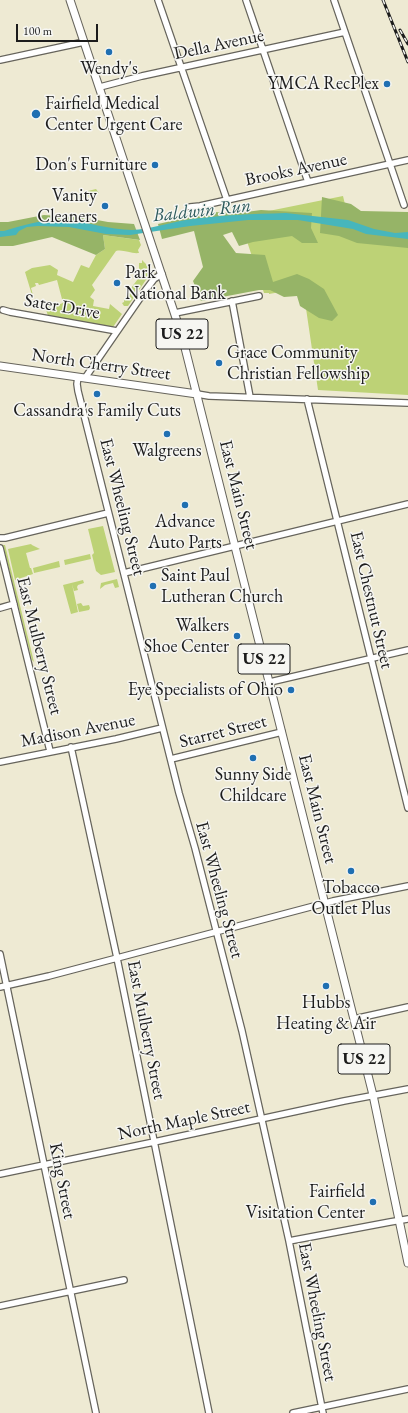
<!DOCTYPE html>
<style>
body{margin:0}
#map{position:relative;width:408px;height:1413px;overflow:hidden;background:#eeead3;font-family:"EB Garamond",serif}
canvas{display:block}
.scale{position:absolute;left:16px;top:24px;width:82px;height:18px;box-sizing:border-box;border:2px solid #1c1c1c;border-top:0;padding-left:5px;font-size:12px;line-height:14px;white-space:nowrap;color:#1c1c1c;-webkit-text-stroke:3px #f6f6f2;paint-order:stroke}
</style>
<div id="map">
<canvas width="408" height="1413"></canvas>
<div class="scale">100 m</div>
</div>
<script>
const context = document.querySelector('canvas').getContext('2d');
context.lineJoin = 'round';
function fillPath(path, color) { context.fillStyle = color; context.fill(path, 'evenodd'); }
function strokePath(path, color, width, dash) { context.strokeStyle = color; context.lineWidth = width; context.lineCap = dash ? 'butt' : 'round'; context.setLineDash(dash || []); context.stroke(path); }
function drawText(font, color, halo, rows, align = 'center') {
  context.font = font + ' "EB Garamond",serif'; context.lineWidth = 3; context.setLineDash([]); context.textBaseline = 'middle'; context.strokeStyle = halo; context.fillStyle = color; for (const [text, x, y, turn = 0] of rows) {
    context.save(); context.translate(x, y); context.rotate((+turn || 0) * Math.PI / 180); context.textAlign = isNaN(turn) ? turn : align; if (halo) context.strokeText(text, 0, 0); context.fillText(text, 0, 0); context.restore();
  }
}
fillPath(new Path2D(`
 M96,189L99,193L78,199L77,196L88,193V191Z
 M343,196L348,217L408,245V395L318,390L303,288L269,294V293H264L239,217Z
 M103,235L139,240L141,245L138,250L139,253C131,254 123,249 116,251L92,285L95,290L90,297L94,300L93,306L109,309L110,304L122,314L113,327L111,329L48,316L45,306L51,305L52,307L63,303L57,280L39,285L38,283H35L36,286L31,288L33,295H32L25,272L32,268L50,265L58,270L57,275L73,282L81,265L89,268L96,255L105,249Z
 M142,260L149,267L150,274L128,306H124L122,303L124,302C125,295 138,279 143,272L139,270V263H142Z
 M103,526L115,572L101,575L96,571L92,555L94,553L88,529Z
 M31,544L32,545L40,549L26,553L30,568H31L33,574L15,580L8,549Z
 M3,545H5L34,662L32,660Z
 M90,554L91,559L65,565L64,560Z
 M59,561L60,567L34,573L33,568Z
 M117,579L119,587L115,588L113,583L105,585L100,589L101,583Z
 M83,580L84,583L78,585L77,587L78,590L74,591L72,584L78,612L71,614L63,585Z
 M81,603L83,606L89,605L90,608L89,610L79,612L77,604Z`), '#bdd276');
fillPath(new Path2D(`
 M322,197L351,204L361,211L408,212V248L357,243L339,236L320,233Z
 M261,210L312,213L311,228L318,243H302L292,236L253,242L239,246L232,232L223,235L236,253L265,255L273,282L297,274L309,279L324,289L338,315L332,321L319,318L300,306L297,296L284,297L270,290H259L201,301L193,281L203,267L194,231L162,239L158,224L212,212L239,213Z
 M44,215L86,218L108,222L134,224L140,240L103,235L105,249L96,255L52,237L13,246H0V222H8Z`), '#96b467');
fillPath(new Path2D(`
 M286,213L348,220L374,229L395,233L408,232V239L366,234L353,229L298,220H248L190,226L130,235L106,234L69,227L38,226L27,227L19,231L16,235L0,237V231H4C23,225 43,219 63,220C86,221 109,230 132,230C150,229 168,223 186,220C219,215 253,214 286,213Z`), '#47b6bc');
const minor = new Path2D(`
 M158,0L227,200
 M246,0L308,182
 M334,0L404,205
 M0,60L84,42
 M100,87L142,76L345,32
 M190,207L200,206L408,160
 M232,301L250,397
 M3,310L10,312L117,331
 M175,313L259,296
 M78,377L77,384L78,391L179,793L195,848L242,1031L289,1241L323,1413
 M85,378L145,291L154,279L162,274
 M197,394L209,396L408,403
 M307,399L408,808
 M0,538H5L108,513
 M0,548L50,751
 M124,573L408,504
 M0,608L14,604
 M270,682L408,650
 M71,747L117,958L209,1413
 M171,759L282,732
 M0,762L116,739L162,728
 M0,954L96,1413
 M0,987L49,976L333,901L408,886
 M354,1019L408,1007
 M0,1174L154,1142L344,1101L408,1089
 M289,1241L390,1222L408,1219
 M0,1306L124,1280
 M293,1413L408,1389`);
const major = new Path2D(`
 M70,0L182,336L373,1095L408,1263
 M0,366L197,394`);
strokePath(minor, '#66645c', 8);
strokePath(major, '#66645c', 9);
strokePath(minor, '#fff', 5.5);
strokePath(major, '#fff', 7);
const rail = new Path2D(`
 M383,0L408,62
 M400,30L408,44`);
strokePath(rail, '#1c1c1c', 3);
strokePath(rail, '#f6f6f2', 1.5, [4.5]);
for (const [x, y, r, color] of [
 [109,52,4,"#1f6fb2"],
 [387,84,4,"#1f6fb2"],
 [36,114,5,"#1f6fb2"],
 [155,165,4,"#1f6fb2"],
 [105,206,4,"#1f6fb2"],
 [117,283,4,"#1f6fb2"],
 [219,363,4,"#1f6fb2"],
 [97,394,4,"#1f6fb2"],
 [167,434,4,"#1f6fb2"],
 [185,505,4,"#1f6fb2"],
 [153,586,4,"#1f6fb2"],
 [237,636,4,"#1f6fb2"],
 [291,690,4,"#1f6fb2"],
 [253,758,4,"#1f6fb2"],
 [351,871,4,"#1f6fb2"],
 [326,986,4,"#1f6fb2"],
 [373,1202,4,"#1f6fb2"]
]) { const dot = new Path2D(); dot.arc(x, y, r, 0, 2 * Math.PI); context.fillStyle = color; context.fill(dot); strokePath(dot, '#f6f6f2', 1.5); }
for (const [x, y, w] of [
 [182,334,52],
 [264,659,52],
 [364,1059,52]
]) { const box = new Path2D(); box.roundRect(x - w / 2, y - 15, w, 30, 3); context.fillStyle = '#f6f6f2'; context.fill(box); strokePath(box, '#1c1c1c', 1); }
drawText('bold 17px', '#1c1c1c', null, [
 ["US 22",182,334],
 ["US 22",264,659],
 ["US 22",364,1059]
]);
drawText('18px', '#1c1c1c', '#f6f6f2', [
 ["Della Avenue",219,45,-12],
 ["Brooks Avenue",296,170,-12],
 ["Sater Drive",62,307,10],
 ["North Cherry Street",101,365,8],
 ["East Main Street",238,495,76],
 ["East Wheeling Street",122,507,76],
 ["East Chestnut Street",371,600,77],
 ["East Mulberry Street",39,646,76],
 ["Madison Avenue",78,731,-11],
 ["Starret Street",223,732,-14],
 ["East Main Street",317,809,76],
 ["East Wheeling Street",219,890,75],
 ["East Mulberry Street",146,1030,79],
 ["North Maple Street",184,1121,-12],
 ["King Street",62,1181,79],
 ["East Wheeling Street",317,1312,79]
]);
drawText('18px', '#1c1c1c', '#f6f6f2', [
 ["Wendy's",109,69],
 ["YMCA RecPlex",379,84,"right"],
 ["Fairfield Medical",45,104,"left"],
 ["Center Urgent Care",45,125,"left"],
 ["Don's Furniture",147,165,"right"],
 ["Vanity",97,196,"right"],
 ["Cleaners",97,217,"right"],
 ["Park",125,273,"left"],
 ["National Bank",125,294,"left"],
 ["Grace Community",227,353,"left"],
 ["Christian Fellowship",227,374,"left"],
 ["Cassandra's Family Cuts",97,411],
 ["Walgreens",167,451],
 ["Advance",185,522],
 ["Auto Parts",185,543],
 ["Saint Paul",161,576,"left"],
 ["Lutheran Church",161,597,"left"],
 ["Walkers",229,626,"right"],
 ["Shoe Center",229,647,"right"],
 ["Eye Specialists of Ohio",283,690,"right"],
 ["Sunny Side",253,775],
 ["Childcare",253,796],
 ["Tobacco",351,888],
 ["Outlet Plus",351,909],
 ["Hubbs",326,1003],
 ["Heating & Air",326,1024],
 ["Fairfield",365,1192,"right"],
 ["Visitation Center",365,1213,"right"]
]);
drawText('italic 19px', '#2d5a5c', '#f6f6f2', [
 ["Baldwin Run",202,211,-6]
]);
</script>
